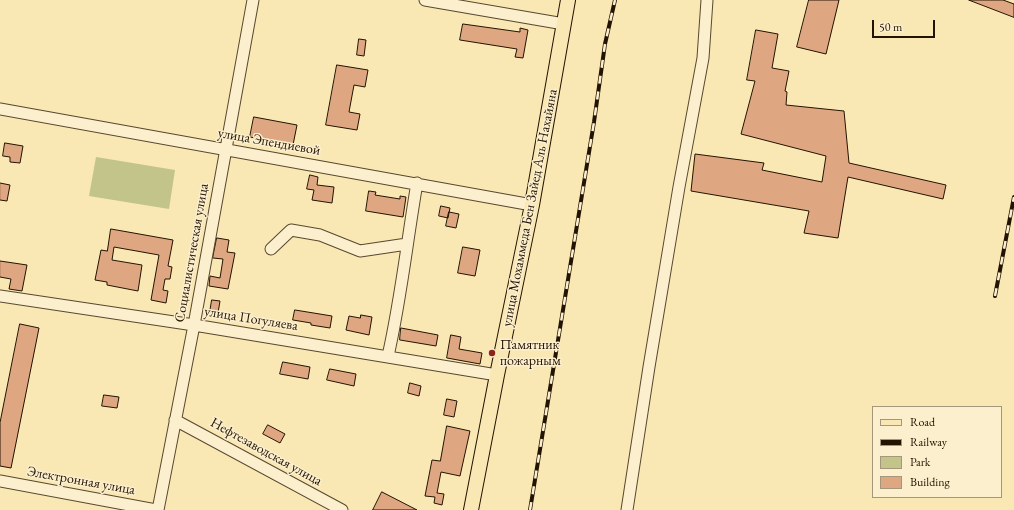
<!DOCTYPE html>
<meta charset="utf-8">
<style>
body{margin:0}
#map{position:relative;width:1014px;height:510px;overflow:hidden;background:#f9e7b4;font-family:"EB Garamond",serif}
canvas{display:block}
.legend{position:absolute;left:872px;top:406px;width:130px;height:92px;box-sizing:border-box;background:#fbefce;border:1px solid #a5977c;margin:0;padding:5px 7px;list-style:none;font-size:12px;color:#231301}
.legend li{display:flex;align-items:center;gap:8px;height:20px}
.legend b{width:20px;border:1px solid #a5977c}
.scale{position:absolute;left:872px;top:20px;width:63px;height:18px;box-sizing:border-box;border:2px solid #231301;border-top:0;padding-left:5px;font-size:12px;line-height:14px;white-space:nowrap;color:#231301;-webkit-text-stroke:3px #fbefce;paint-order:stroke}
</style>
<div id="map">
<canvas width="1014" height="510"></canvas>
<ul class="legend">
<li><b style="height:5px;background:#f9e7b4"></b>Road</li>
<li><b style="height:5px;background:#231301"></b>Railway</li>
<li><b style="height:11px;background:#c2c48a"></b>Park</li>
<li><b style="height:11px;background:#dfa682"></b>Building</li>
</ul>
<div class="scale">50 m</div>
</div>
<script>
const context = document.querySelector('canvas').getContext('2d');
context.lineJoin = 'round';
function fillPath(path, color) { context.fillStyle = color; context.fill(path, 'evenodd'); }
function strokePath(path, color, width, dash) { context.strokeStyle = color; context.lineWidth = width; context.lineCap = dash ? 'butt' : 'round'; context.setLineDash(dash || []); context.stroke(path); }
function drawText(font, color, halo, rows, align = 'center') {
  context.font = font + ' "EB Garamond",serif'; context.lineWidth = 3; context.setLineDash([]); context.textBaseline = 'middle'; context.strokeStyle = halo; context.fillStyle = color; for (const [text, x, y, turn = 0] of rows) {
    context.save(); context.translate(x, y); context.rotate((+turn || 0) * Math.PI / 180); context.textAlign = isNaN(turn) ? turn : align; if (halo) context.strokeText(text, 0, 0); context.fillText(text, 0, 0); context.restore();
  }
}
fillPath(new Path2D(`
 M96,157L175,170L169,209L89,196Z`), '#c2c48a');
const building = new Path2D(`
 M809,0H839L826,54L797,47Z
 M969,0H1003L1014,4V17Z
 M463,24L520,32V28L528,30L523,58L515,57L517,49L460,40Z
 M756,30L778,34L772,68L789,71L785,91L787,92L786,105L844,111L849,163L946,185L943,199L848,177L838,238L804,233L809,211L691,191L695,154L764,163L762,170L822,182L826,156L741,134L755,81L747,80Z
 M359,39L366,40L364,56L357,55Z
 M337,65L368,70L365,87L354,85L349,112L360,114L357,130L326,125Z
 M254,117L297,125L293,145L250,137Z
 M5,143L23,146L20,163L10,162V157L3,156Z
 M310,175L318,177L317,185L334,187L332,203L312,200L314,190L307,189Z
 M0,183L10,185L7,201L0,200Z
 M369,191L376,192L375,195L400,199V196L406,197L403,217L366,211Z
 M441,206L450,208L448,218L439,216Z
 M449,212L459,214L456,228L446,226Z
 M111,229L173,240L168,266L172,267L170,279H165L163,290L168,291L166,303L151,300L159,255L114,247L112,260L142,265L138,291L107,285V282L95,280L101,250L107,251Z
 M217,238L229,240L227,252L235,253L228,289L209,286L210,276L220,278L223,259L213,258Z
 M463,247L480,250L475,276L458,273Z
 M0,261L27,265L22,291L9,289L11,279L0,277Z
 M212,300L220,301L218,313L210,312Z
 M295,310L332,316L330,328L311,325V323L293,320Z
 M361,315L372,317L369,335L346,330L349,316L360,318Z
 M20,324L39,328L11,468L0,466V423Z
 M401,328L438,335L436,346L400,340Z
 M451,335L461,337L459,349L482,353L480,364L447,358Z
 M283,362L310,367L308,379L280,374Z
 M330,369L356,374L354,386L327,380Z
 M410,383L421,386L419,396L408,393Z
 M104,395L119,397L117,408L102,406Z
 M447,399L457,401L454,417L444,415Z
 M268,425L285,434L280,443L263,434Z
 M447,426L470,431L460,476L441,472L437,493L444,494L442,505L434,503L435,497L425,496L432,460L440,461Z
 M382,492L417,510H373Z`);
fillPath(building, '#dfa682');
strokePath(building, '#231301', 1);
const minor = new Path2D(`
 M425,0L564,24
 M0,109L532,205
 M271,249L291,230L320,235L360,251L407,244
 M0,296L194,325L497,375
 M388,356C401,299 407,241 417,183
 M175,420L342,510
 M0,481L156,510
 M158,510L194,325L253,0
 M627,510L649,367L679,187L703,58L707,0`);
const major = new Path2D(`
 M471,510L497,375L532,205L568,0`);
strokePath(minor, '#58482e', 13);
strokePath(major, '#231301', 16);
strokePath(minor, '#fbefce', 11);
strokePath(major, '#f9e7b4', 14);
const rail = new Path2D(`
 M995,296L1014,197
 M530,510L594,122L605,44L615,0`);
strokePath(rail, '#231301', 4);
strokePath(rail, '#fbefce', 2.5, [8]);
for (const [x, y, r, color] of [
 [492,353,4,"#8f2418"]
]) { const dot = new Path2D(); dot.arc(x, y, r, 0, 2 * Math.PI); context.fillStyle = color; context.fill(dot); strokePath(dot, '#fbefce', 1.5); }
drawText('14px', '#231301', '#fbefce', [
 ["улица Эпендиевой",269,142,10],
 ["улица Мохаммеда Бен Зайед Аль Нахайяна",530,208,-79],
 ["Социалистическая улица",192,253,-80],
 ["улица Погуляева",251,319,9],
 ["Нефтезаводская улица",266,452,29],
 ["Электронная улица",81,481,10]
]);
drawText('14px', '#231301', '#fbefce', [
 ["Памятник",500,345],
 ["пожарным",500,361]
], 'left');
</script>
